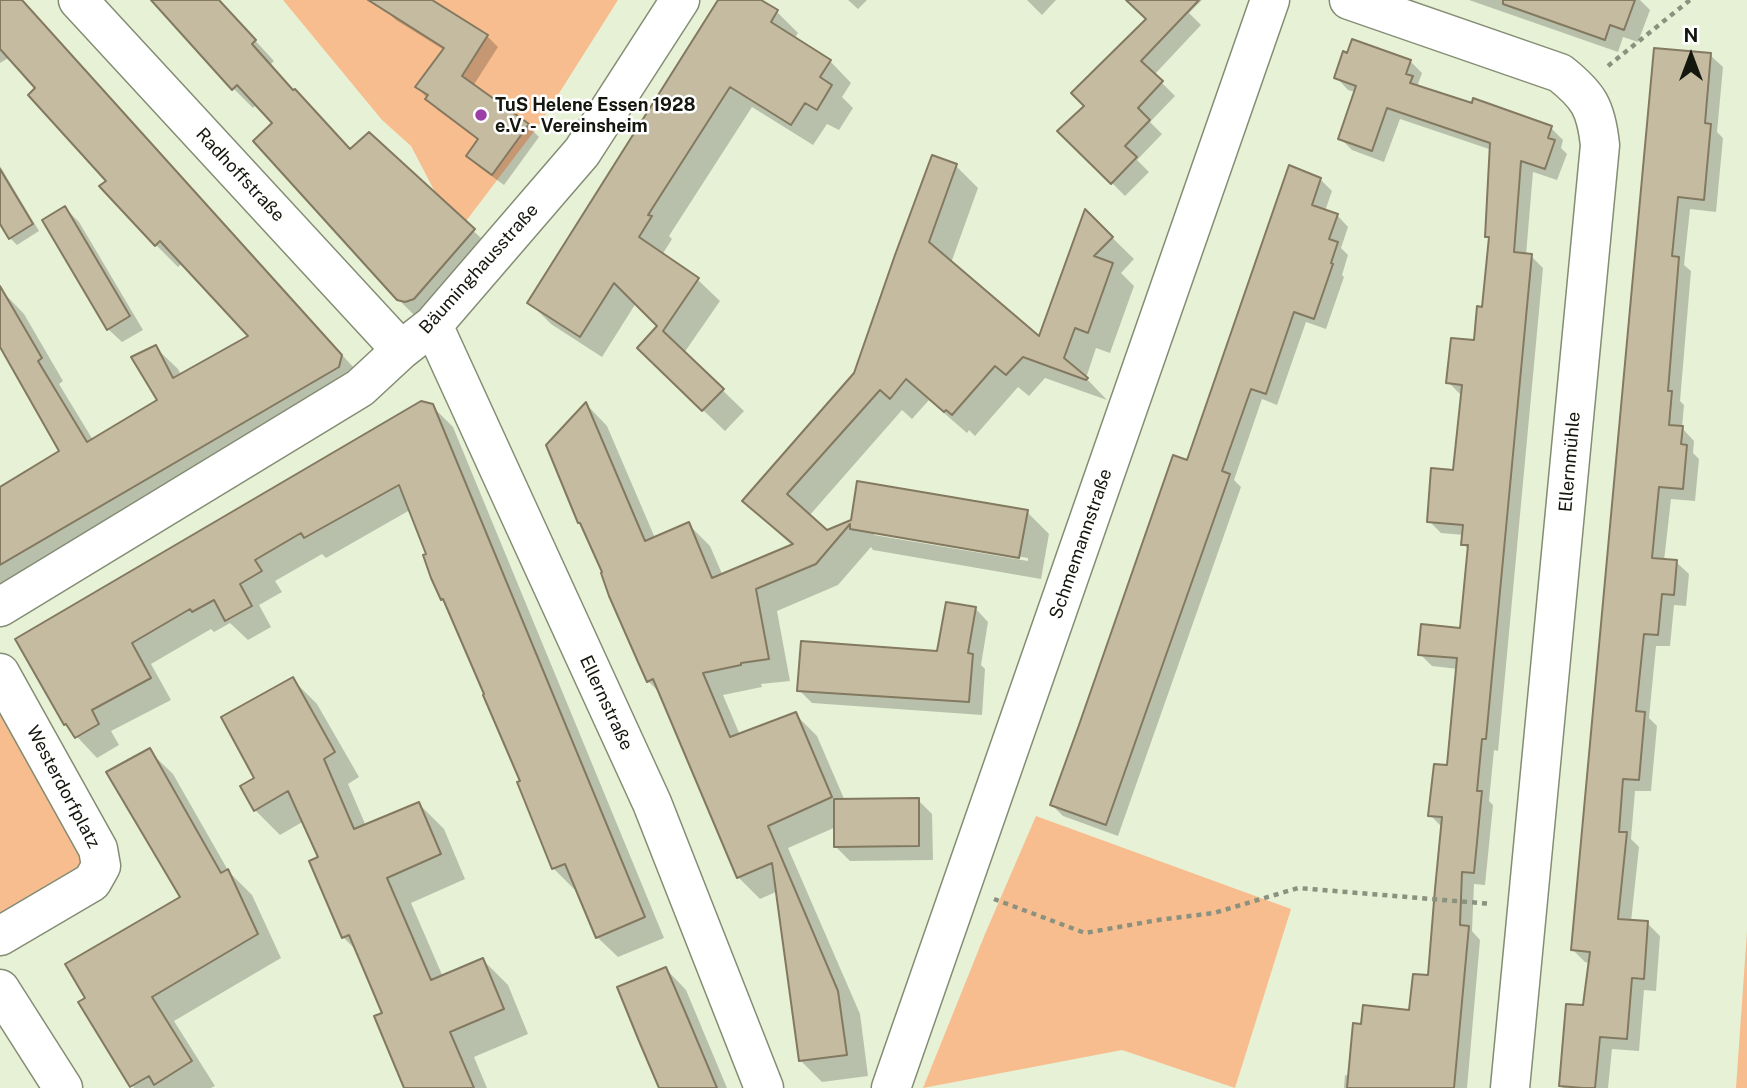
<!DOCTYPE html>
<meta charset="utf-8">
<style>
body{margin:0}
#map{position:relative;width:1747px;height:1088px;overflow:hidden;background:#e7f1d6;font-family:"Public Sans",sans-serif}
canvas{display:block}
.north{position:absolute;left:1656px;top:21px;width:70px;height:70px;-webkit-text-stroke:5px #fff;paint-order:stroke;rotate:0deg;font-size:19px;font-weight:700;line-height:28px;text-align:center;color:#14170d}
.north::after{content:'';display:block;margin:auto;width:24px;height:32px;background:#14170d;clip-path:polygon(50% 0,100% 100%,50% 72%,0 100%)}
</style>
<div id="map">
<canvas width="1747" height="1088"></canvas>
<div class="north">N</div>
</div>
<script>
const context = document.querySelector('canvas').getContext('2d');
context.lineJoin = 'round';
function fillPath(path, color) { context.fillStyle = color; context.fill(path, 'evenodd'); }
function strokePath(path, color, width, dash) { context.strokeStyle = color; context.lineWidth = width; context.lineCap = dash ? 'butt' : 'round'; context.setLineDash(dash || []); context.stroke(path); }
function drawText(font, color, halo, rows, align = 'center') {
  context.font = font + ' "Public Sans",sans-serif'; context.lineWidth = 5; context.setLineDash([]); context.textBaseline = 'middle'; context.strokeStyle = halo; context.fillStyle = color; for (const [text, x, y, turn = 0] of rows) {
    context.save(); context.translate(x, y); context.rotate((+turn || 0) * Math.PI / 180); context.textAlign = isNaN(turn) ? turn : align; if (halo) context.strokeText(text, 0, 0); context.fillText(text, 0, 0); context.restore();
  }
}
fillPath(new Path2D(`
 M283,0H618L539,125L466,221L435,192L411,146L382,120Z
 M0,704L86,853L80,876L0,922Z
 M1036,816L1291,909L1235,1088L1122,1050L923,1088L985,934Z
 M1747,931V1088H1736Z`), '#f7bd8f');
fillPath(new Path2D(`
 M0,0H20L36,16L363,378L0,601V489L61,452L0,345V292L2,291L24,314L63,381L59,384L93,440L159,401L155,347L178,369L181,375L251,336L183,263L178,267L156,245L38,88L10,57L0,63Z
 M153,0H218L274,61L270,65L351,151L369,135L494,250L419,320L398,299L275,123L257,104L253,108L233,88Z
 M391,0H429L487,36L498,47L473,86L528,126L539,137L504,185L479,167L468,156L479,140L438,110L417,87L444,50L396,20L385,9Z
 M720,0H758L777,12L798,33L794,39L830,61L851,83L842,97L853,108L839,130L827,124L813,145L752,107L669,236L672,239L662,255L698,280L720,301L684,353L744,411L725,431L660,369L659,326L636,303L602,357L551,324L530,303Z
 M848,0H867L858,9Z
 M1027,0H1056L1042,15Z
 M1128,0H1202L1189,13L1201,25L1154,75L1175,96L1150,122L1162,134L1137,160L1149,172L1125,196L1060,131L1086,106L1149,20Z
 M1469,0H1640L1650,10L1638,42L1623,37L1618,52Z
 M1656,50L1710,55L1723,67L1717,132L1723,138L1716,212L1690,209L1684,265L1691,271L1680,401L1684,405L1682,428L1694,441L1693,453L1699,459L1695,501L1671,499L1664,561L1676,562L1689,574L1686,606L1674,605L1670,646H1656L1649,718L1657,726L1651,791H1635L1631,839L1639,847L1631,922L1647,923L1660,936L1656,991L1644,990L1639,1051L1612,1049L1608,1088H1563L1560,1085L1585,1007L1590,963L1585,962L1573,950Z
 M1410,61L1422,73L1418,84L1422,88L1551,128L1563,140L1561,148L1567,154L1557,180L1533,172L1526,255L1531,256L1543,268L1498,751L1494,750L1489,801L1493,805L1485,885L1474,884L1472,931L1480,940L1467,1088H1344L1345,1075L1350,1076L1363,1026L1410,1012L1430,977L1443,828L1430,815L1448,767L1458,669L1432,666L1420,654L1462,629L1469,550L1463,544L1464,535L1441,533L1429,521L1455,472L1463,395L1460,394L1448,382L1475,341L1484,309L1490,240L1487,236L1492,150L1400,119L1384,162L1352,150L1340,138L1355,92L1348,90L1336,77Z
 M0,166L39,231L17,245L10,238L0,221Z
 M956,166L978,188L951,263L1040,339L1086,212L1134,259L1121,273L1134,286L1110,353L1096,348L1086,378L1107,400L1045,378L1029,396L1018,387L975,436L969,430L967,433L929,400L912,419L902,410L809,516L827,532L853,521L1027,512L1049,534L1041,579L873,550L871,547L838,585L777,611L790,681L761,684L762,687L723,695L740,735L795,714L817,736L845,801L918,800L932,814L933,860L850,861L836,847V827L788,848L860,1014L868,1076L822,1082L800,1060L778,891L760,899L738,877L661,694L648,681L586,404L607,426L655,538L688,524L710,546L723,576L793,546L766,522L744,501L856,374ZM874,531L1028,558V561L874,535Z
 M1320,179L1332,191L1325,211L1337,215L1348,227L1341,248L1348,255L1342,275L1344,277L1326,329L1306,322L1277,405L1262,399L1234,480L1241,487L1118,836L1063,816L1052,805L1188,462Z
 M65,208L79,222L143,330L122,342L108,329Z
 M432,406L453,427L664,938L618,957L597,937L577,888L574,889L553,868L522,781L447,604L442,599L433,577L428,555L410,510L326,558L322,554L275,581L282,592L259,605L271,627L248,640L230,623L214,632L211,629L151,664L171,700L111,731L119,745L97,758L65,724L17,640Z
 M975,608L988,622L981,665L985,669L982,715L812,703L799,690L939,653Z
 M292,679L317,704L359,777L348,784L366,826L419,804L444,829L465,879L411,903L443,977L483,960L508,985L528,1034L474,1057L487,1088H406L384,1014L358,952L343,937L320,858L304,821L280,835L255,810L256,778Z
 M149,751L173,774L229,872L252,895L281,958L174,1021L215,1086L211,1088H134L87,999L182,898Z
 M666,969L686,990L727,1088H661Z`), '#0003');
const building = new Path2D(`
 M0,0H22L342,355L339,367L0,565V487L59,451L0,347V286L42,358L38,361L87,442L157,400L131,357L156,345L173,378L248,336L160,241L155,246L99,186L106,181L28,95L35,88L0,49Z
 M151,0H219L256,40L252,44L293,90L295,89L350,149L369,132L475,229L414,299L405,302L397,300L253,141L272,123L237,85L232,90Z
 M368,0H432L488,35L462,76L529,124L492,175L466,156L478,139L425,99L428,95L415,87L444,48Z
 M718,0H761L778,10L771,22L831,60L820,77L832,85L817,110L805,103L791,125L730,87L648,215L652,216L639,237L699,278L663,331L724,389L702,411L637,348L657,326L614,283L580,337L527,303Z
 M1126,0H1199L1141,61L1163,81L1138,108L1150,120L1125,146L1137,157L1111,184L1057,131L1084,106L1071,93L1146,19Z
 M1503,0H1635L1624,30L1610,25L1605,40L1503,4Z
 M1352,39L1411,60L1406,74L1413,76L1410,83L1472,103L1473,98L1552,126L1548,138L1555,140L1545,169L1521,161L1514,252L1532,254L1486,739H1482L1477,791H1482L1474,873L1462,872L1460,925L1469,926L1454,1088H1347L1353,1023L1361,1024L1363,1005L1409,1010L1413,974L1428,975L1435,889L1442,817L1428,816L1434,764L1447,765L1457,658L1418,655L1421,624L1460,628L1468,545H1461L1463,525L1427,522L1431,468L1453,470L1462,385L1446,383L1451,338L1474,340L1477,306L1482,307L1489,237H1485L1490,143L1387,108L1372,151L1338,139L1356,86L1334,78L1343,51L1347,53Z
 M1654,48L1711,53L1705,123L1711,124L1704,200L1678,197L1672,256L1679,257L1668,391H1672L1669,425L1683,426L1681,444L1687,445L1683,489L1659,487L1652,558L1677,560L1674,595L1662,594L1658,635L1644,634L1636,711L1645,712L1639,780L1623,779L1619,832H1627L1618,919L1648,921L1644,979L1632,978L1627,1039L1600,1037L1595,1088H1583L1559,1086L1566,1004L1583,1005L1590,952L1571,950Z
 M932,155L957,164L929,242L1039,336L1085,209L1113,237L1094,256L1113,263L1088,333L1075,328L1064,358L1088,378L1086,380L1023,357L1006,375L995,366L952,415L946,410L944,412L906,379L890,399L880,390L787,494L827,530L851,520L857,481L1028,510L1019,558L850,529V524L816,564L756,589L769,659L741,663V665L703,673L730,737L796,712L832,797L768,826L838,991L847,1055L799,1061L772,863L737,878L653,679L647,682L638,662L609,596L601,573L602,572L580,523H578L546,445L586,402L645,541L689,522L712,578L793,544L742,501L854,373L895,255Z
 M1289,165L1321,178L1312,205L1338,214L1329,239L1338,242L1331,263L1333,264L1314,319L1294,312L1266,394L1251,389L1222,471L1230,474L1106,825L1050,805L1079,725L1173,455L1187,460Z
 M0,169L33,224L9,239L0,224Z
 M65,206L130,316L107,330L42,220Z
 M421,401L433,404L645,917L596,938L565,864L552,869L517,782L520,781L483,695L484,694L443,599L441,600L431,578L423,555L426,554L399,485L304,538L301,533L255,560L262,571L240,584L252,606L225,621L214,600L192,612L190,609L132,643L151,678L92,710L99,724L75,738L66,724L64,725L15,639Z
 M946,602L976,607L968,653L973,654L969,702L797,691L801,641L937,651Z
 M293,677L335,752L324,759L354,829L419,802L441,854L387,878L431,980L483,958L504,1009L450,1032L474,1088H404L374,1016L382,1013L349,935L342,938L309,861L318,857L288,791L254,811L240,786L254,778L221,717Z
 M150,748L221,873L228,869L258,934L152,997L192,1061L154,1085L149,1076L130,1087L78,1002L85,998L65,964L180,897L106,772Z
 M919,798V846L834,847V799Z
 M666,967L689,1021L717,1088H659L639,1041L617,987Z`);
fillPath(building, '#c4bba0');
strokePath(building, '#827960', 2);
const minor = new Path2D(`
 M78,0L401,350
 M1349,0L1560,73C1589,96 1596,108 1600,145L1510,1088
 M433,325L652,803L764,1088
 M0,607L360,388L401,350L433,325L582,152L680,0
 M0,673L98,849L101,866L92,882L0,936
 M0,989L63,1088
 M891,1088L1270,0`);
strokePath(minor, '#848d74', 41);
strokePath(new Path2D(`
 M1608,66L1690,0
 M994,899L1085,933L1158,920L1214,913L1298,888L1492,904`), '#8a917e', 4.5, [5, 5]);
strokePath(minor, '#fff', 38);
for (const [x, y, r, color] of [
 [481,115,7,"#9b3ea7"]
]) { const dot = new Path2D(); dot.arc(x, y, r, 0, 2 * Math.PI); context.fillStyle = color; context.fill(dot); strokePath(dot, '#fff', 2.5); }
drawText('bold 18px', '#14170d', '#fff', [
 ["TuS Helene Essen 1928",495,105],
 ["e.V. - Vereinsheim",495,126]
], 'left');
drawText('18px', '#14170d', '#fff', [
 ["Radhoffstraße",240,175,47],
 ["Bäuminghausstraße",479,269,-48],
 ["Ellernmühle",1570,462,-85],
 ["Schmemannstraße",1081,544,-71],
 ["Ellernstraße",606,703,65],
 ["Westerdorfplatz",63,787,62]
]);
</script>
